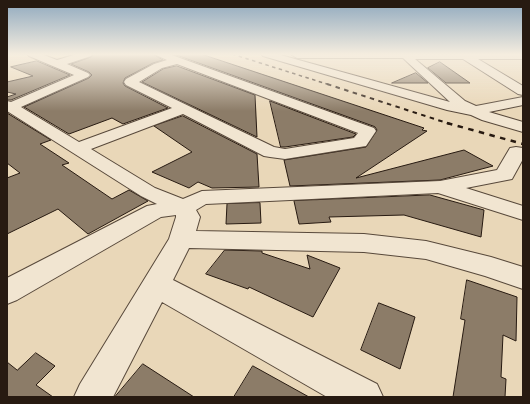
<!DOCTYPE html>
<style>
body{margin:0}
#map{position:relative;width:530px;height:404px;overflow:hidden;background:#e9d7b8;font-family:"IM FELL Great Primer",serif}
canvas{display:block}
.frame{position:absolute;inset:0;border:8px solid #271a11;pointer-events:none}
</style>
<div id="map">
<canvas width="530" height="404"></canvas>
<div class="frame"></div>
</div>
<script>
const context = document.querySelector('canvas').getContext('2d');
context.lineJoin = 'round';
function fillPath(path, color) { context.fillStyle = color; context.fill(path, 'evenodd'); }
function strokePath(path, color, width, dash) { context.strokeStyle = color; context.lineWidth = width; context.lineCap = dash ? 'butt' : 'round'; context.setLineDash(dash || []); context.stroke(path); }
const building = new Path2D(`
 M94,54H153L163,60L153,63L125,78L123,83L125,86L168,108L123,124L112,118L69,134L24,107L89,78L92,75L89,72L71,64L91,57Z
 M174,54H201L424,128L422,130L427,131L356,178L464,150L493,166L440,180L290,186L284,160L366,147L377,130L375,127Z
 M37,61L70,75L11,100H7V97L16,94L7,92V82L33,76L11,67Z
 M440,62L470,83H446L428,68Z
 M177,66L255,95L257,137L142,82L163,69Z
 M416,73L428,83H392Z
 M270,101L356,134L353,137L285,147H281Z
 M7,113L51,140L40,144L69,163L62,165L112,199L129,190L148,201L88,234L58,209L7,234V178L20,173L7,163Z
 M183,116L257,154L259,187L212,188L198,182L189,188L152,172L192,152L154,126Z
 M430,195L484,210L481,237L404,215L329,217L331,222L299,224L294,201Z
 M260,203L261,223L226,224L227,204Z
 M225,250L262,251V253L310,269L307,255L340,268L313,317L249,287L248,289L206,274Z
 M467,280L517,297L516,341L503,335L501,377L506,379L505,397H453L465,320L461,319Z
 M379,303L415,317L400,369L361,350Z
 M36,353L55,366L36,385L53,397H7V362L17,370Z
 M143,364L194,397H115Z
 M253,366L309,397H234Z`);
fillPath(building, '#8c7c68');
strokePath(building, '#271a11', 1);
const street = new Path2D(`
 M27,54H41L57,60L77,54H93L91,56L67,64L88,73L90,75L88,77L21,107L79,142L172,108L126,85L124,82L126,79L154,64L167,60L154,54H169L374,128L376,131L366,146L285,159L270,157L264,156L183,114L91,149L155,188L183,199L202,191L440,181L497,170L510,148L516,147L523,148V159L512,179L466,188L523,206V220L438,193L206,204L196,210L200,217L196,231L364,234L426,241L491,257L523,267V289L485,276L426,259L364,252L189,248L173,280L377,384L383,397H327L162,302L113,397H74L80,384L169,239L176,217V215L161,217L17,300L7,304V278L147,206L157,204L141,196L7,111V101L11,102L74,75L29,56ZM177,64L358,133L354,138L285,149L274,147L139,82L162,68Z
 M261,54H277L450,102L403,58H297L292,55L523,54V59H478L523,86V95L518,94L463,59H415L465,101L476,106L523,97V105L489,112L523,122V132L482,120L471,115L447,110L263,56Z`);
strokePath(street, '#58493b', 2);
fillPath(street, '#f1e5d1');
strokePath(new Path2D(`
 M232,54L330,85`), '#271a11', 1.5, [3.5, 3.5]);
strokePath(new Path2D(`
 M327,84L450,124`), '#271a11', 2, [4.5, 4.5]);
strokePath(new Path2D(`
 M447,123L523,144`), '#271a11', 2.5, [5.5, 5.5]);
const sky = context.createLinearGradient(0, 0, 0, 111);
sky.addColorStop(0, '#8ea8be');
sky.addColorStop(0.49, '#f5eddf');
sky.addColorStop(1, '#f5eddf00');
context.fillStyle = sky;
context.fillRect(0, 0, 530, 111);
</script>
